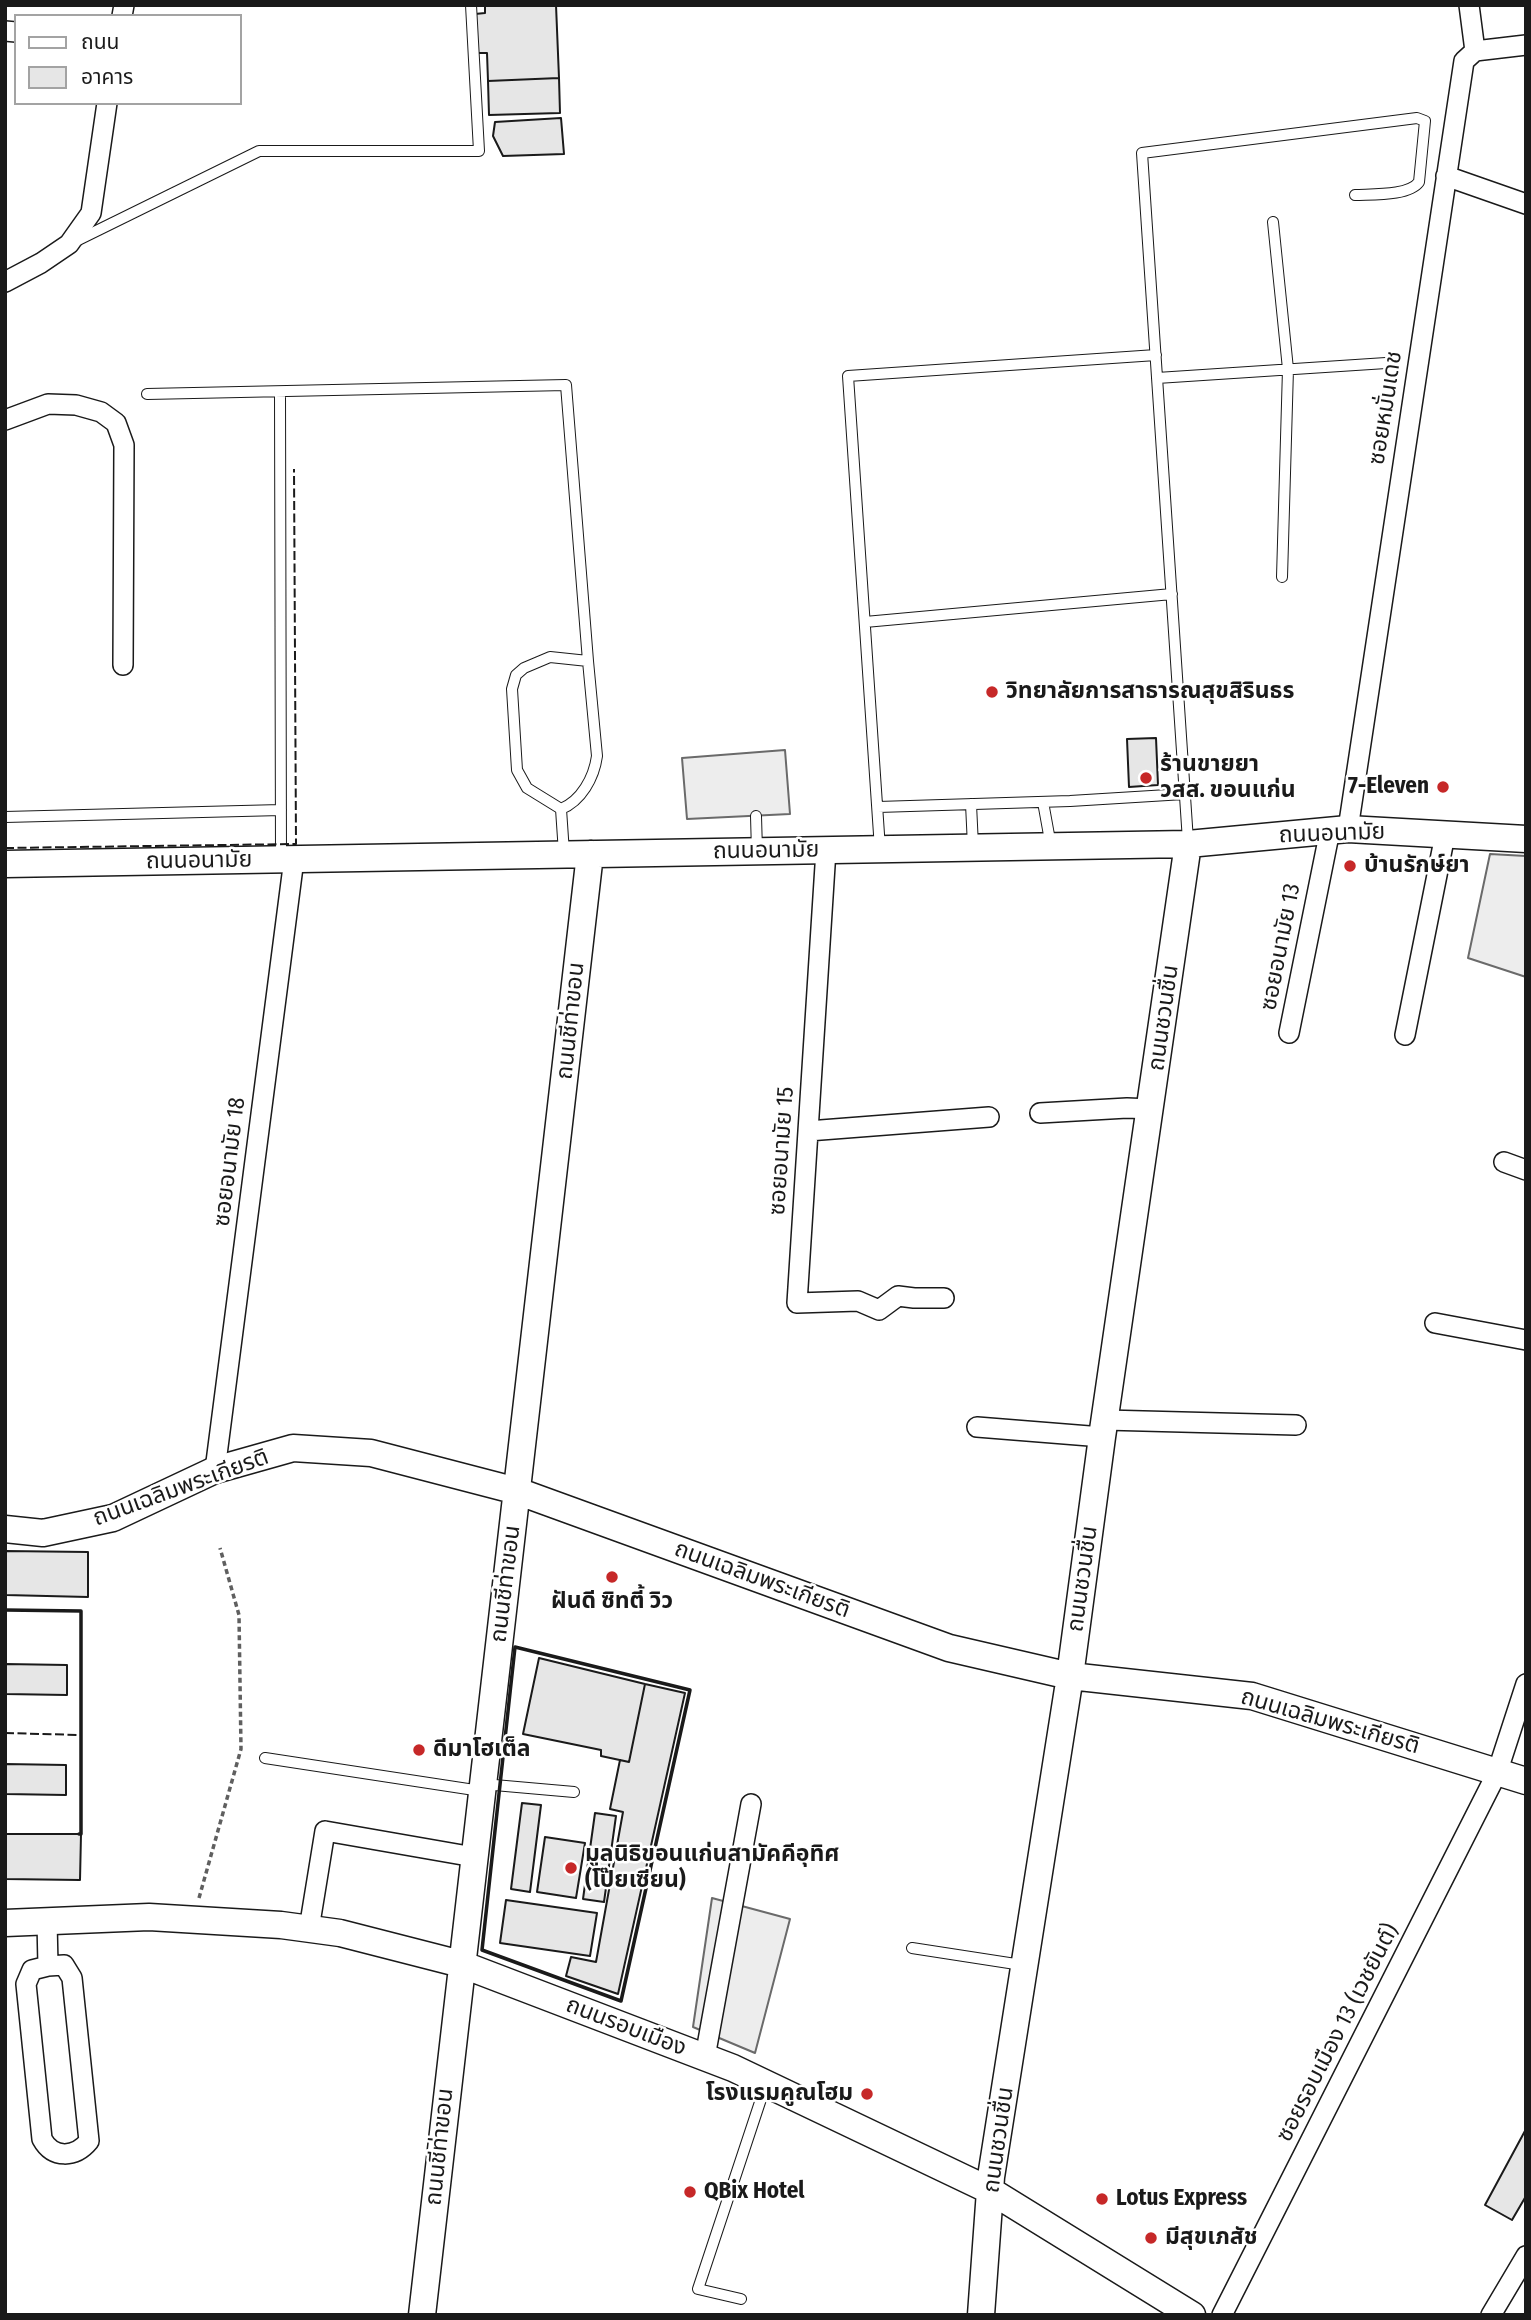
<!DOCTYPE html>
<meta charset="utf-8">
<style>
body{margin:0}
#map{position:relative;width:1531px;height:2320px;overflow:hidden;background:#fff;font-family:"Fira Sans Condensed","Noto Sans Thai",sans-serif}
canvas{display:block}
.frame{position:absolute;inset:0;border:7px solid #1a1a1a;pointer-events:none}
.legend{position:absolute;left:14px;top:14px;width:228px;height:91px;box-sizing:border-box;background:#fff;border:2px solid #a3a3a3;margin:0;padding:9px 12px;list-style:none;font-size:21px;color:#1a1a1a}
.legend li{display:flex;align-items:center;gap:14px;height:35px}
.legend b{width:35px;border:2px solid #a3a3a3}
</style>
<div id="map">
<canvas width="1531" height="2320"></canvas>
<div class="frame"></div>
<ul class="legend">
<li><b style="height:9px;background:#fff"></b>ถนน</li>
<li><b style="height:19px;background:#e6e6e6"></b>อาคาร</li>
</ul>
</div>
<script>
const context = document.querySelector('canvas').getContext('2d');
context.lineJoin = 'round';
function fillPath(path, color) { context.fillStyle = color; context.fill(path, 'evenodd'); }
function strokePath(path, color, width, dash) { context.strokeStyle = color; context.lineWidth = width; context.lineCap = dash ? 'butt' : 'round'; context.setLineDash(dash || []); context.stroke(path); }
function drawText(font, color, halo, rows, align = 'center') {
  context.font = font + ' "Fira Sans Condensed","Noto Sans Thai",sans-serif'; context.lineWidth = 5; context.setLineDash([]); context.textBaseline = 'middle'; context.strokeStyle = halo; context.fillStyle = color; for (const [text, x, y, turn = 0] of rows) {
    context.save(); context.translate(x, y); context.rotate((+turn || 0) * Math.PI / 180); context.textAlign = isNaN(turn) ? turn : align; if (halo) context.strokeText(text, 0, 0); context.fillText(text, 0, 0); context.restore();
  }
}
const parking = new Path2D(`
 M785,750L790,814L687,819L682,758Z
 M1490,854L1526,856V977L1468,958Z
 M712,1898L790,1919L755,2053L693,2027Z`);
fillPath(parking, '#ededed');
strokePath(parking, '#6a6a6a', 2);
const building = new Path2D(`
 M485,5H556L559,78L488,81L487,53H477L475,14L485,13Z
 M559,78L560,113L489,115L488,81Z
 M561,118L564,154L503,156L493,136L495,122Z
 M1156,738L1158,785L1129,787L1127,739Z
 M5,1551L88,1552V1597L5,1595Z
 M539,1658L645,1684L629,1762L601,1756V1750L523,1734Z
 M5,1664L67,1665V1695L5,1694Z
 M645,1684L685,1693L618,1994L566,1976L571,1957L596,1962L623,1812L610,1809L620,1760L629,1762Z
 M5,1764L66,1765V1795L5,1794Z
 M522,1803L541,1805L530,1892L511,1889Z
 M595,1813L616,1816L604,1902L583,1899Z
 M5,1834H81L80,1880L5,1879Z
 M545,1837L585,1843L576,1898L537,1892Z
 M506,1900L597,1913L590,1956L500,1943Z
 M1526,2129V2196L1512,2220L1485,2205Z`);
fillPath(building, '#e6e6e6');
strokePath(building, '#1a1a1a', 2);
const lane = new Path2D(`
 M1273,222L1288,369L1282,577
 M76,241L259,151H479L471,5
 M1157,378L1386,363
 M280,392L281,858
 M147,394L566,385L588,661
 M865,622L1172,594
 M550,657L588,661L597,756C594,778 581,801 561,809L527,788L517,770L512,689L516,675L524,668Z
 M1043,802L1051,846
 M971,804L973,846
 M878,807L1070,801L1184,794
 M561,809L564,853
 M756,816L757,851
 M5,817L281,810
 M1188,841L1142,153L1417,118L1425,121L1419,182C1409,196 1372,194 1355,195
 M880,849L848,376L1156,355
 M265,1758L481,1791
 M483,1784L574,1792
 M912,1948L1022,1965
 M741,2299L698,2289L766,2084`);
const street = new Path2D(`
 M1469,5L1475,51
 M122,16L124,5
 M5,31L16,32
 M1446,176L1526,204
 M5,282L41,263L69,244L91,213L107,103
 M5,420L48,404L76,405L101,412L116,423L124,445L123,665
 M1348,829L1464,61L1475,51L1526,45
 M826,850L797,1303L858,1301L879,1310L898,1296L914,1298H944
 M1289,1033L1330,830
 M1405,1035L1445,835
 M1040,1113L1127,1108L1151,1109
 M808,1131L989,1117
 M1504,1162L1526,1170
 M1435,1323L1526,1340
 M1105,1420L1296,1425
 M977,1427L1102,1437
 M215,1470L294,859
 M47,1921L48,1966L64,1965L72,1978L89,2141C75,2158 53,2159 42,2139L26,1984L32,1970L48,1966
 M309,1929L325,1831L474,1857
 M705,2057L751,1804
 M1222,2315L1497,1773L1526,1684
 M1491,2315L1526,2256`);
const secondary = new Path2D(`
 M5,864L1188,844L1348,829L1526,839
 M5,1529L43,1533L113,1518L215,1470L293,1448L371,1453L517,1491L949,1648L1070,1676L1252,1696L1526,1781
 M5,1923L149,1917L281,1925L340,1933L461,1964L733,2068L991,2191L1192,2315
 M422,2315L590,854
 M981,2315L991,2177L1070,1676L1102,1437L1188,844`);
strokePath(lane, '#1a1a1a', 12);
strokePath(street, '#1a1a1a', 22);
strokePath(secondary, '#1a1a1a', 29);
strokePath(new Path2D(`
 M199,1898L241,1749L239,1615L220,1548`), '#5f5f5f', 3.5, [5, 3.5]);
strokePath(lane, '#fff', 10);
strokePath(street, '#fff', 19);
strokePath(secondary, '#fff', 26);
strokePath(new Path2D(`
 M5,848L296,844L294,469
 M5,1733L81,1735`), '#1a1a1a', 2, [9, 3.5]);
strokePath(new Path2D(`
 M5,1610L81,1611V1834H79
 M515,1647L690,1690L621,2001L482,1950Z`), '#1a1a1a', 3.5);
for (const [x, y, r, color] of [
 [992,692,7,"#c62828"],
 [1146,778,7,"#c62828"],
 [1443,787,7,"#c62828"],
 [1350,866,7,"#c62828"],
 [612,1577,7,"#c62828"],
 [419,1750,7,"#c62828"],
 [571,1868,7,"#c62828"],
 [867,2094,7,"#c62828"],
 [690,2192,7,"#c62828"],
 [1102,2199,7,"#c62828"],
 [1151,2238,7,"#c62828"]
]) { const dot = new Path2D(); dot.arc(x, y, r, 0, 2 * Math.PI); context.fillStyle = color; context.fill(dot); strokePath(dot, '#fff', 2.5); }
drawText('23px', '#1a1a1a', '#fff', [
 ["ซอยหมั่นเดช",1386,408,-81],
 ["ถนนอนามัย",1332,834,-2],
 ["ถนนอนามัย",766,851,-1],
 ["ถนนอนามัย",199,861,-1],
 ["ซอยอนามัย 13",1281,947,-79],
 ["ถนนชวนชื่น",1164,1018,-82],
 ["ถนนชีท่าขอน",571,1021,-84],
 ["ซอยอนามัย 15",782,1151,-86],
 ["ซอยอนามัย 18",230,1162,-83],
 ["ถนนเฉลิมพระเกียรติ",181,1488,-20],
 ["ถนนชวนชื่น",1083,1579,-82],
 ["ถนนเฉลิมพระเกียรติ",762,1580,20],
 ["ถนนชีท่าขอน",506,1584,-83],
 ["ถนนเฉลิมพระเกียรติ",1330,1722,16],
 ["ถนนรอบเมือง",626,2027,21],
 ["ซอยรอบเมือง 13 (เวชยันต์)",1338,2033,-63],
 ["ถนนชวนชื่น",999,2140,-82],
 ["ถนนชีท่าขอน",440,2147,-84]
]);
drawText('bold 23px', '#1a1a1a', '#fff', [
 ["วิทยาลัยการสาธารณสุขสิรินธร",1006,692],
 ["ร้านขายยา",1160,765],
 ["วสส. ขอนแก่น",1160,791],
 ["7-Eleven",1429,787,"right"],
 ["บ้านรักษ์ยา",1364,866],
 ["ฝันดี ซิทตี้ วิว",612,1602,"center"],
 ["ดีมาโฮเต็ล",433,1750],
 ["มูลนิธิขอนแก่นสามัคคีอุทิศ",585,1855],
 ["(โป๊ยเซียน)",585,1881],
 ["โรงแรมคูณโฮม",853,2094,"right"],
 ["QBix Hotel",704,2192],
 ["Lotus Express",1116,2199],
 ["มีสุขเภสัช",1165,2238]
], 'left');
</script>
